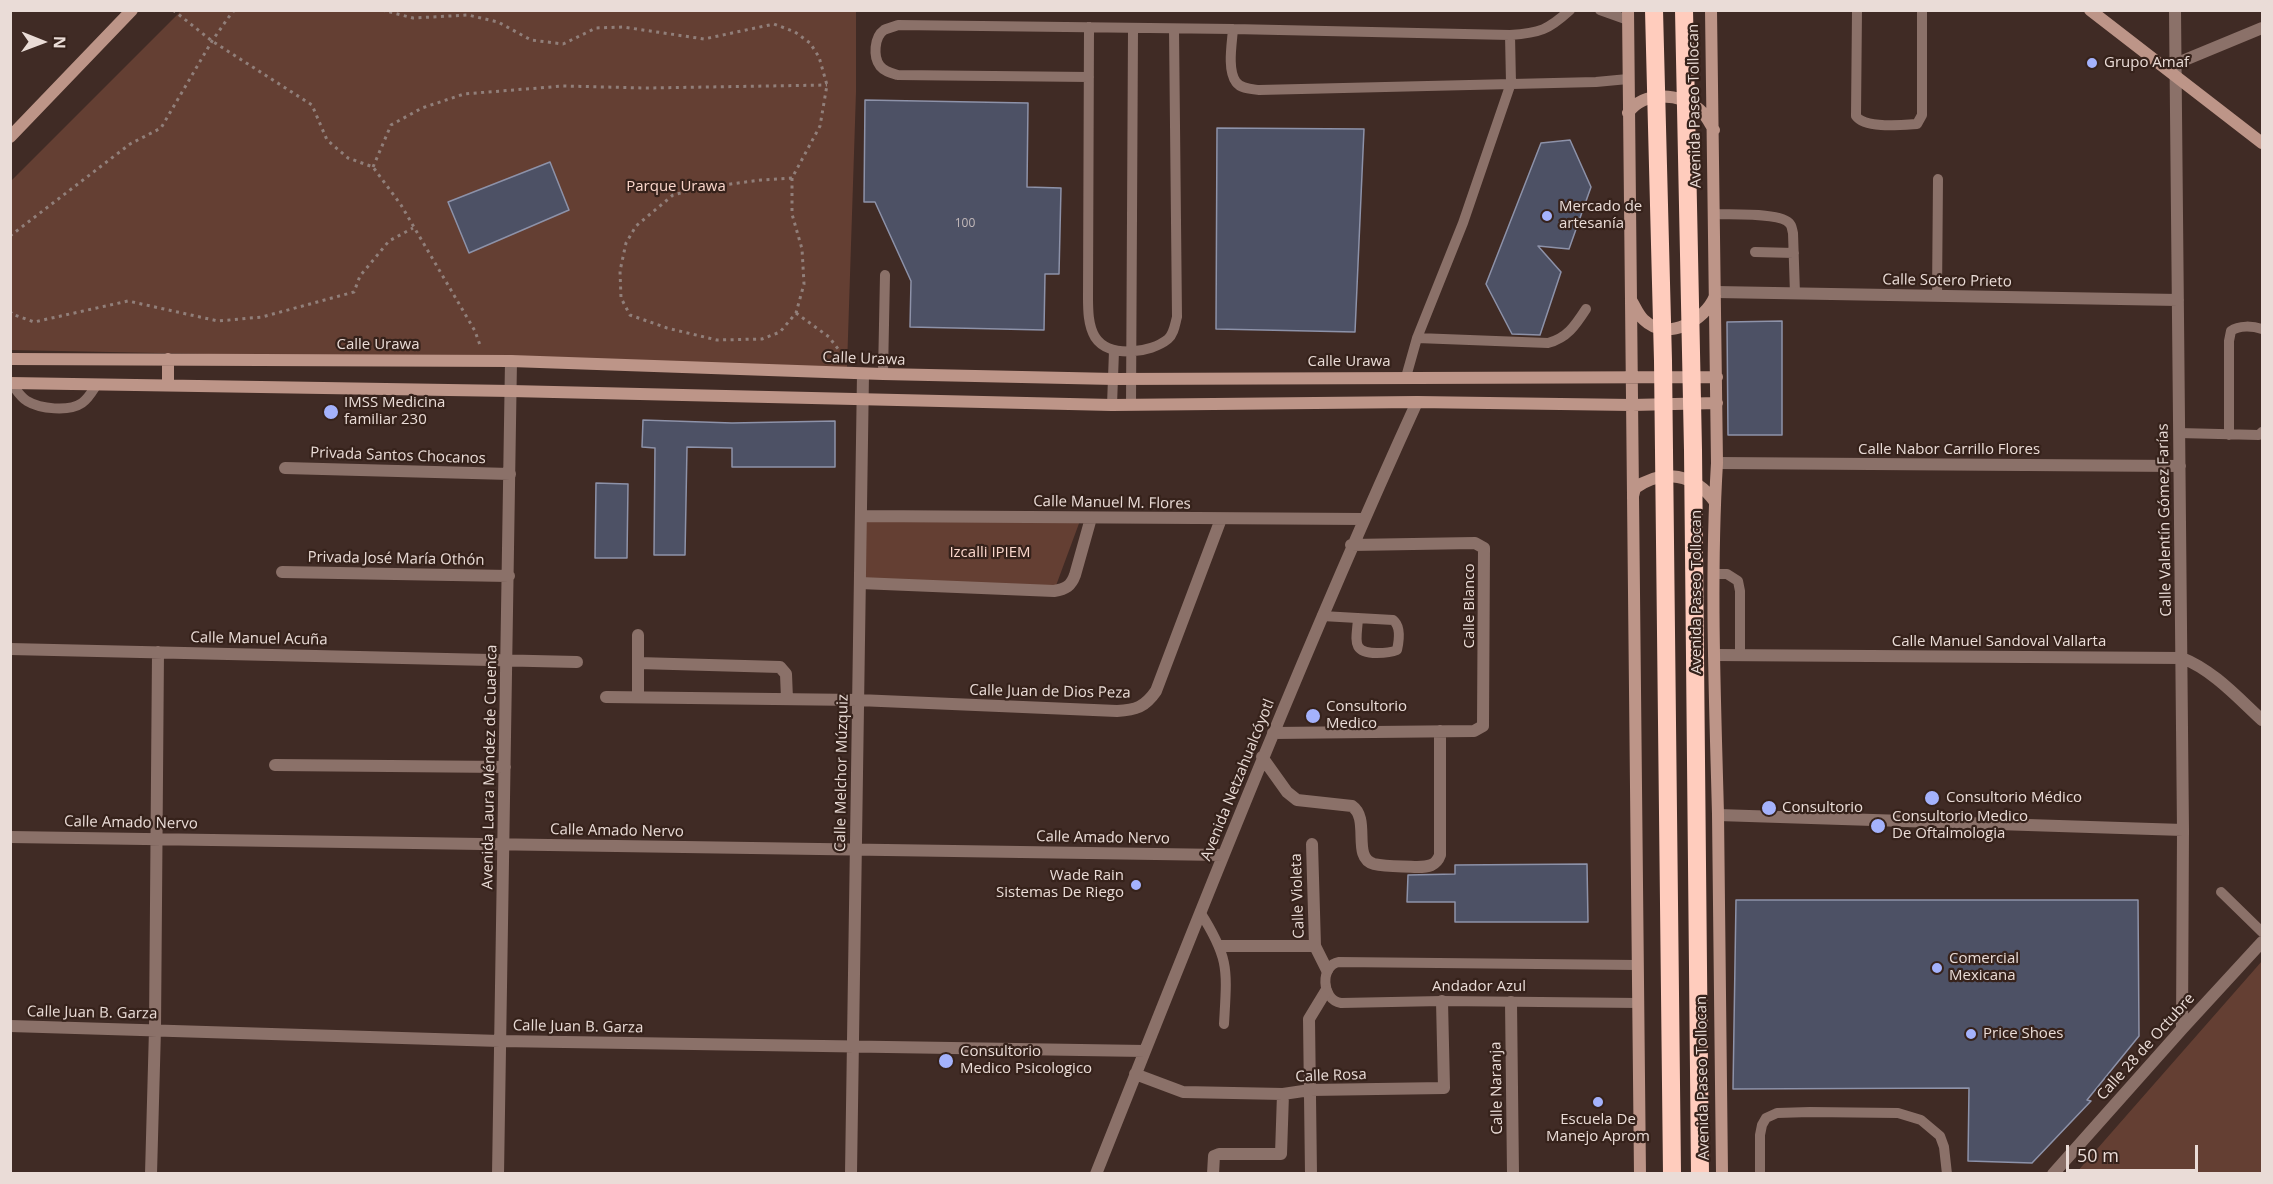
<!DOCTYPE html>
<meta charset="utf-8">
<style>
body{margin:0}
#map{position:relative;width:2273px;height:1184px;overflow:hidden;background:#402b25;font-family:"Open Sans",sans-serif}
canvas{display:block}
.frame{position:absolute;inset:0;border:12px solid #eadcd7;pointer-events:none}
.north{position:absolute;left:12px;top:12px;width:60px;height:60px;-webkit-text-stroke:4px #36221b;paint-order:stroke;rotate:91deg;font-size:16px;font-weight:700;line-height:24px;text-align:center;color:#eadcd7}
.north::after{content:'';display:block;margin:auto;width:21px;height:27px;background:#eadcd7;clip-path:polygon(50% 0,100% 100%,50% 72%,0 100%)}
.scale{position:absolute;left:2066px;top:1145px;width:132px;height:27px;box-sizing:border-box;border:3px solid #eadcd7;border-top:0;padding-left:8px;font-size:18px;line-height:21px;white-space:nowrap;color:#eadcd7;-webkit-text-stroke:4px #36221b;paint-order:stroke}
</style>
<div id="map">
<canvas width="2273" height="1184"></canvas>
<div class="frame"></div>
<div class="north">N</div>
<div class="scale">50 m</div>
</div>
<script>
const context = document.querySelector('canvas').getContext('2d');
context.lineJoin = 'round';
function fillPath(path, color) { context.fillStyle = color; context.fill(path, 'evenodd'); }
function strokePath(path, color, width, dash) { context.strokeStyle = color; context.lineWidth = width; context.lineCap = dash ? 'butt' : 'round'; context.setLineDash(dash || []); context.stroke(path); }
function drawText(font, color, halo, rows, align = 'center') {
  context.font = font + ' "Open Sans",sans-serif'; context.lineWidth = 4.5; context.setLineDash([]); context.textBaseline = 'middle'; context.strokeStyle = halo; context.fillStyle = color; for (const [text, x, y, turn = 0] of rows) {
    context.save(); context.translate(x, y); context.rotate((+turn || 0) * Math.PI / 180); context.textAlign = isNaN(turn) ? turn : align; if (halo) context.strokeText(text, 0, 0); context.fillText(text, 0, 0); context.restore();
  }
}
fillPath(new Path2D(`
 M181,11H856V92L847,367L11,350V181Z
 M861,516L1081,518L1054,591L860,583Z
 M2262,961V1173H2076Z`), '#643f33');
const building = new Path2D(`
 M865,100L1028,103L1027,187L1061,188L1059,274H1045L1044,330L910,327L911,281L875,202H864Z
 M1217,128L1364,129L1355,332L1216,329Z
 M1570,140L1591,187L1569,249L1538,246L1561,272L1540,335L1512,334L1486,284L1541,143Z
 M550,162L569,210L469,253L448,202Z
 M1782,321V435H1728L1727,322Z
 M643,420L732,423L835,421V467H732V448L687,447L685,555H654L655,448L642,447Z
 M596,483L628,484L627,558H595Z
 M1587,864L1588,922H1455V902H1407L1408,875L1455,874V865Z
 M1736,900H2138L2139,1036L2087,1100L2091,1101L2032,1163L1968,1161L1969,1088L1733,1089Z`);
fillPath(building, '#4d5165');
strokePath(building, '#8d92a9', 1.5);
strokePath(new Path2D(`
 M173,10L212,41L312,105L327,140L348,158L373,167L401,205L475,331L481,348
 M382,10L413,18L468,15L498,22L531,40L563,44L596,28L623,27L704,39L774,24L795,32L810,43L819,57L827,85L820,126L792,178V214L802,249L804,284L796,313L780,332L762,339L717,340L667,328L630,315L621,298L620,271L626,243L636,226L673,195L701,188L761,180L792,178
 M373,167L391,125L422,108L464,94L563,86L646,88L827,85
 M10,236L130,144L161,128L212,41L233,11L245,10
 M10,311L12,314L34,322L128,301L218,321L262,317L354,292L360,276L389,241L413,228
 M796,313L829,337L845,358`), '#917f7a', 3, [3, 4.5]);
strokePath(new Path2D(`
 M1600,10L1628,20
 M1857,10L1856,116C1865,129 1902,125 1917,124L1922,115V10
 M1089,27L1088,296C1088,310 1088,325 1095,337C1109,359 1151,353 1168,339C1174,334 1175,324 1177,317L1174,29
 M1233,29C1232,43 1227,70 1236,82C1241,89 1251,89 1259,90L1596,82L1628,79
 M1089,77L898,75C891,73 885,72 880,66C873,57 874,37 884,30C887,28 894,27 898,25L1233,29L1510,35C1540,33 1548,30 1570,10
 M1715,214C1730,215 1782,212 1790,224C1792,226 1792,230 1793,233L1795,294
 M1755,252L1794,253
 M1937,296L1938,179
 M1417,338L1548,343C1567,338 1575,326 1586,309
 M883,374L885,275
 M1406,377L1417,338L1463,223L1511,83L1510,35
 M11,383C16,389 20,397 27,401C40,409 69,412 82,403C89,398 93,390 97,384
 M1112,405L1114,351
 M1131,405L1133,29
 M2179,433L2259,435L2262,432
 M2229,435V341L2231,331C2239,325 2253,326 2262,329
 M1715,574H1727L1738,581L1740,591V656
 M1322,616L1393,620C1401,626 1399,641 1397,650C1390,653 1384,653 1377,653C1350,653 1357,639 1358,618
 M2221,892L2262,932
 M1200,912C1230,959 1227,970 1224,1024
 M1637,965L1339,962C1320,965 1321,1000 1341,1003L1442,1001L1639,1003
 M1760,1174V1135L1762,1125L1766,1118L1777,1113L1810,1112L1898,1113L1921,1120L1940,1136L1944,1147L1947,1174`), '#8b7169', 10);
strokePath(new Path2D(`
 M2175,10L2183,830L2182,1029
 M2175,64L2262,28
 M1716,292L2178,300
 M1717,463L2180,466
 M285,468L510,474
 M861,516L1363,519
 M282,572L509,576
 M860,583L1054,591C1066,589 1071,586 1075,575L1091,518
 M10,649L577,662
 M1714,655L2182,658C2213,670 2238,698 2262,720
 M638,663L780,667L786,674L787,699
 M606,697L858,700L1117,711C1136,710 1145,707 1156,691L1221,519
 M638,697V635
 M1273,733L1474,731L1483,726L1484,548L1475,543L1351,545
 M1262,757L1287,792L1297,800L1352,806C1371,819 1351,858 1374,864C1387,867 1403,866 1417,867C1428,867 1436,866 1440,855V731
 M275,765L505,767
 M1718,815L2183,830
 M10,837L1223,855
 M1312,844L1315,946
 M1220,946H1315L1327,970
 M1511,1002L1513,1174
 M10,1026L500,1041L1145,1051
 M1135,1074L1183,1092L1283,1094L1310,1090L1444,1088L1442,1001
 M151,1174L155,1029L158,652
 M498,1174L511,361
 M851,1174L863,374
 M1096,1174C1199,915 1301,656 1417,402
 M1213,1174L1214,1156L1219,1154H1281L1283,1094
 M1311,1174L1309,1019L1326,991
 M2053,1174L2182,1029L2262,942`), '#8b7169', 12);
strokePath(new Path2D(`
 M1628,10L1640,1174
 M1711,10L1717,463C1710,580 1715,697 1718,814C1720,934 1720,1054 1722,1174
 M2090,10L2262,143
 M1628,113C1644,90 1681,93 1700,110C1706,115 1710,124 1714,130
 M10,137L132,10
 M1631,300C1635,306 1638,315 1644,320C1667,342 1705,321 1715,296
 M10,359L511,361L883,374L1114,379L1717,377
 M10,383L511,391L1112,405L1417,402L1632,405L1717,403
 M168,385V359
 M1633,496L1635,488C1663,468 1695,474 1715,502`), '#bd9588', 12);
strokePath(new Path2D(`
 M1654,10L1663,361L1672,1174
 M1684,10L1693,450L1700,1174`), '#ffccbd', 18);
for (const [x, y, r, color] of [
 [2092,63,6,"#a4b2fc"],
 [1547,216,6,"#a4b2fc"],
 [331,412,8,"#a4b2fc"],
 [1313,716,8,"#a4b2fc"],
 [1932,798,8,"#a4b2fc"],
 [1769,808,8,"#a4b2fc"],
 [1878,826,8,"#a4b2fc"],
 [1136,885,6,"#a4b2fc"],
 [1937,968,6,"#a4b2fc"],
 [1971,1034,6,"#a4b2fc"],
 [946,1061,8,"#a4b2fc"],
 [1598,1102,6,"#a4b2fc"]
]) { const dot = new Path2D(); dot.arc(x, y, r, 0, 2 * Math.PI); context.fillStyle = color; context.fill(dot); strokePath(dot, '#36221b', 2); }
drawText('12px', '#c3b9ba', null, [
 ["100",965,224]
]);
drawText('15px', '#eadcd7', '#36221b', [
 ["Grupo Amaf",2104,63],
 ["Mercado de",1559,207],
 ["artesanía",1559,224],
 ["IMSS Medicina",344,403],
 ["familiar 230",344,420],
 ["Consultorio",1326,707],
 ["Medico",1326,724],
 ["Consultorio Médico",1946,798],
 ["Consultorio",1782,808],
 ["Consultorio Medico",1892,817],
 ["De Oftalmologia",1892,834],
 ["Wade Rain",1124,876,"right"],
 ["Sistemas De Riego",1124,893,"right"],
 ["Comercial",1949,959],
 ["Mexicana",1949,976],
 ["Price Shoes",1983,1034],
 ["Consultorio",960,1052],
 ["Medico Psicologico",960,1069],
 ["Escuela De",1598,1120,"center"],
 ["Manejo Aprom",1598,1137,"center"]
], 'left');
drawText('15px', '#eadcd7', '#36221b', [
 ["Avenida Paseo Tollocan",1695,106,-91],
 ["Calle Sotero Prieto",1947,281,1],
 ["Calle Urawa",378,345],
 ["Calle Urawa",864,359,2],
 ["Calle Urawa",1349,362],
 ["Calle Nabor Carrillo Flores",1949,450],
 ["Privada Santos Chocanos",398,456,2],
 ["Calle Manuel M. Flores",1112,503,1],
 ["Calle Valentín Gómez Farías",2165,520,-91],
 ["Privada José María Othón",396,559,1],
 ["Avenida Paseo Tollocan",1697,592,-90],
 ["Calle Blanco",1470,606,-90],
 ["Calle Manuel Acuña",259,639,1],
 ["Calle Manuel Sandoval Vallarta",1999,642],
 ["Calle Juan de Dios Peza",1050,692,1],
 ["Avenida Laura Méndez de Cuaenca",490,767,-89],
 ["Calle Melchor Múzquiz",842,773,-89],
 ["Avenida Netzahualcóyotl",1238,780,-68],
 ["Calle Amado Nervo",131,823,1],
 ["Calle Amado Nervo",617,831,1],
 ["Calle Amado Nervo",1103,838,1],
 ["Calle Violeta",1298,896,-92],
 ["Andador Azul",1479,987],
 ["Calle Juan B. Garza",92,1013,1],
 ["Calle Juan B. Garza",578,1027,1],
 ["Calle 28 de Octubre",2146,1047,-48],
 ["Calle Rosa",1331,1076,-2],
 ["Avenida Paseo Tollocan",1703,1078,-91],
 ["Calle Naranja",1497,1088,-91]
]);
drawText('15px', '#fad6cb', '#36221b', [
 ["Parque Urawa",676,187],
 ["Izcalli IPIEM",990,553]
]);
</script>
